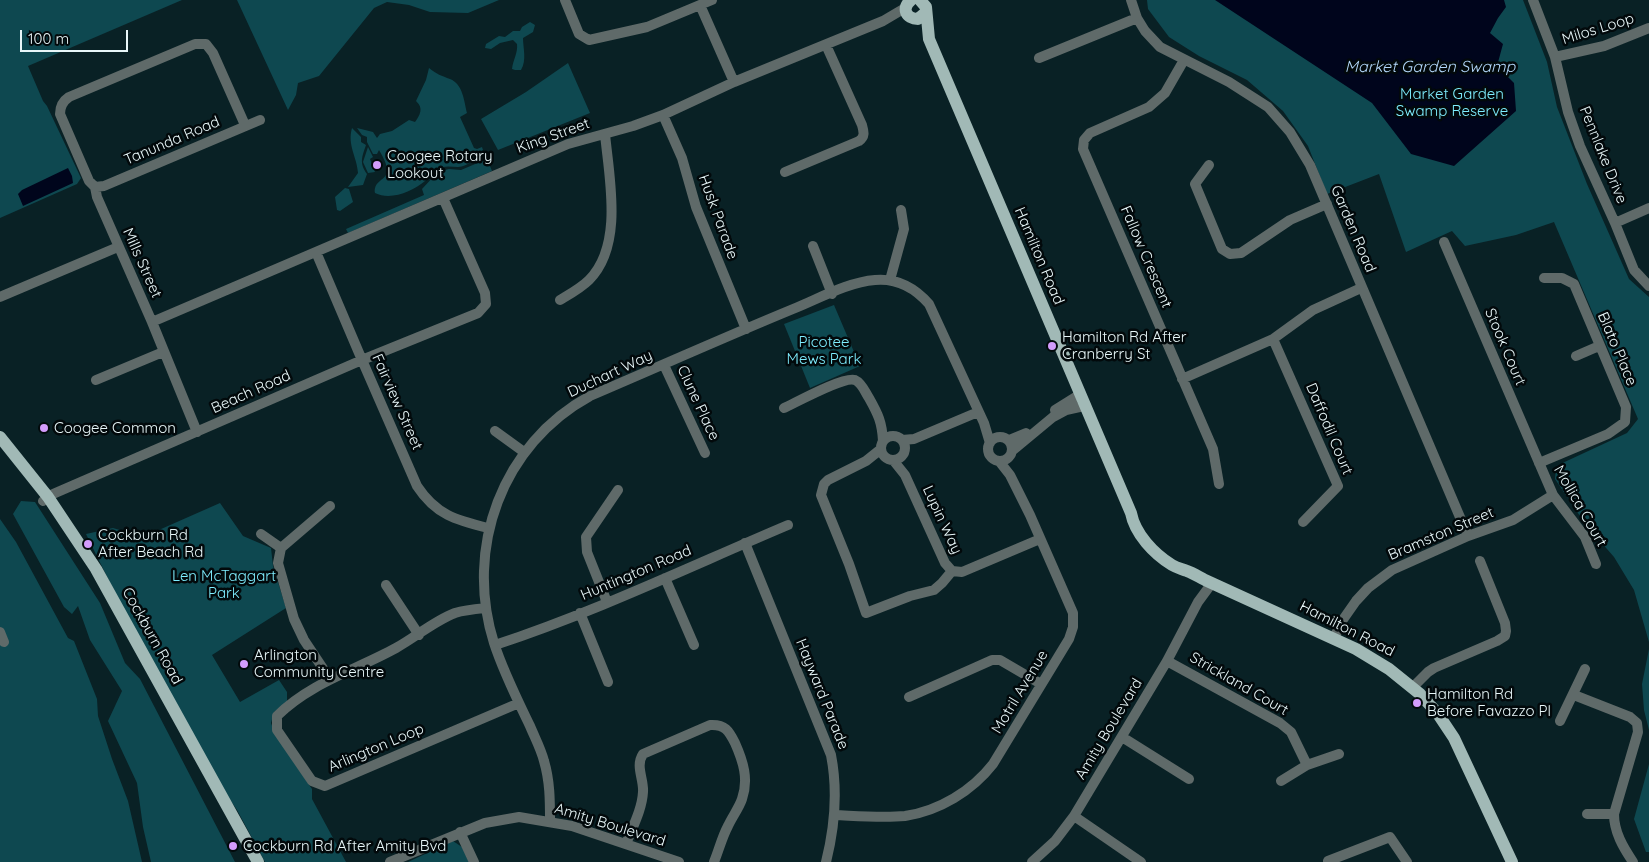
<!DOCTYPE html>
<style>
body{margin:0}
#map{position:relative;width:1649px;height:862px;overflow:hidden;background:#092125;font-family:Quicksand,sans-serif}
canvas{display:block}
.scale{position:absolute;left:20px;top:30px;width:108px;height:22px;box-sizing:border-box;border:2px solid #e8f7f9;border-top:0;padding-left:6px;font-size:15px;line-height:18px;white-space:nowrap;color:#e8f7f9;-webkit-text-stroke:4px #02090b;paint-order:stroke}
</style>
<div id="map">
<canvas width="1649" height="862"></canvas>
<div class="scale">100 m</div>
</div>
<script>
const context = document.querySelector('canvas').getContext('2d');
context.lineJoin = 'round';
function fillPath(path, color) { context.fillStyle = color; context.fill(path, 'evenodd'); }
function strokePath(path, color, width, dash) { context.strokeStyle = color; context.lineWidth = width; context.lineCap = dash ? 'butt' : 'round'; context.setLineDash(dash || []); context.stroke(path); }
function drawText(font, color, halo, rows, align = 'center') {
  context.font = font + ' Quicksand,sans-serif'; context.lineWidth = 5; context.setLineDash([]); context.textBaseline = 'middle'; context.strokeStyle = halo; context.fillStyle = color; for (const [text, x, y, turn = 0] of rows) {
    context.save(); context.translate(x, y); context.rotate((+turn || 0) * Math.PI / 180); context.textAlign = isNaN(turn) ? turn : align; if (halo) context.strokeText(text, 0, 0); context.fillText(text, 0, 0); context.restore();
  }
}
fillPath(new Path2D(`
 M0,0H182L28,66L43,101L47,106L81,178L77,184L0,218Z
 M237,0H499L468,13L430,12L409,5L387,2L374,8L319,76L298,83L296,95L288,110Z
 M1147,0H1523L1547,62L1557,107L1587,184L1629,279L1649,297V642L1634,590L1614,557L1586,525L1555,479L1556,466L1627,433L1638,419L1554,222L1516,235L1465,246L1452,231L1406,252L1379,174L1327,194L1308,146L1283,111L1247,80L1199,56L1169,37L1148,9Z
 M530,22L535,25L533,32L523,38C523,48 527,60 521,70H515L512,69C513,60 518,53 517,44L513,40L500,43L491,49L485,48L486,44L499,36L505,37L513,31H520L522,27Z
 M568,63L590,113L498,150L481,119L526,92Z
 M429,68C436,74 442,76 450,79C463,84 464,101 467,113L460,117L474,148L477,149L482,147L483,150C477,157 468,167 458,167C450,167 444,165 436,170C431,172 430,178 425,181C413,191 391,201 375,193C373,174 400,185 379,150L377,154H373L367,142V137L362,135L357,128L373,132L377,138L380,134L392,131L409,120L415,122C420,115 424,108 416,101L426,80Z
 M352,128L361,137V142L366,145C362,157 359,163 367,174L363,185L348,187L358,173C357,157 347,145 352,128Z
 M368,147L373,157L370,159L375,172L368,173L363,162Z
 M487,159L492,171L348,233L346,229L424,195L422,189L435,175L441,171L449,169L461,170Z
 M345,188L349,189L353,202L340,211L337,210L335,197Z
 M834,305L860,366L810,388L784,324Z
 M21,501L35,502L100,603L125,663L140,679L235,862H151L143,827L137,783L108,721L122,691L90,640L78,606L72,614L64,607L13,514Z
 M220,503L243,536L271,548L273,566L286,608L212,655L240,702L279,680L287,692V703L274,712L271,723L275,734L312,789V799L346,862H265L237,810L215,778L117,597L86,534L113,528L143,537Z
 M0,519L16,542L68,638L74,641L97,699L98,716L112,759L128,801L142,862H0Z
 M1649,649V730L1644,710L1642,684Z
 M1649,764V852H1646L1634,819Z
 M453,841L462,847L469,862H408Z`), '#0e4850');
fillPath(new Path2D(`
 M1215,0H1504L1506,7L1498,18L1490,33L1503,44L1497,66L1514,83L1516,111L1454,166L1411,154L1372,103Z
 M68,168L72,176L73,183L23,206L18,194L22,190Z`), '#00051c');
strokePath(new Path2D(`
 M565,0L579,34L589,40L647,27L712,0
 M1131,0L1137,18L1145,31L1160,47L1229,82L1268,107L1290,132L1310,165L1468,536
 M1533,0L1555,57L1568,112L1580,146L1615,223L1634,270L1649,286
 M700,5L734,82
 M1555,57L1604,46L1649,28
 M1039,58L1137,18
 M1184,60L1165,93L1149,107L1090,133L1084,140L1083,149L1213,449L1219,484
 M663,115L682,158L696,207L746,329
 M1209,165L1195,184L1222,249L1230,254L1241,253L1290,220L1327,204
 M785,172L859,141C865,137 864,132 862,125L826,45
 M95,187L104,186L260,120
 M1615,223L1649,208
 M1444,242L1553,495L1585,537L1596,564
 M813,246L832,294
 M316,252L362,360L417,486C436,515 456,520 488,528
 M890,280L904,229L901,210
 M0,297L118,247
 M560,300C570,294 581,288 589,280C624,245 609,177 605,134
 M152,322L568,144L633,126L663,115L734,82L883,21L905,8
 M1273,339L1338,486L1303,522
 M1576,356L1599,346
 M664,365L705,453
 M1182,379L1273,339L1313,310L1361,288
 M96,380L163,352
 M784,408C797,402 844,376 855,380C862,383 865,392 869,398C878,414 882,422 883,441
 M1055,410L1079,395
 M495,431L524,452
 M197,432L152,322L97,197L95,187L89,181L60,114C60,106 63,101 69,97L195,44H206L213,53L245,125
 M881 448a12 12 0 1 1 24 0a12 12 0 1 1-24 0Z
 M988 449a12 12 0 1 1 24 0a12 12 0 1 1-24 0Z
 M902,440L914,439L978,412
 M1009,440L1026,433
 M881,449L866,461L828,480L824,484L821,495L849,564L866,613L910,596L934,590L942,583L952,571
 M1012,451L1053,417L1066,410L1084,406
 M893,460L905,475L945,563L952,571L962,572L1040,539
 M1539,463L1608,434L1625,422L1626,407L1574,284L1562,278H1544
 M43,501L53,494L362,360L478,313L486,304L485,293L443,198
 M261,534L281,548
 M745,543L831,755C838,791 835,826 826,862
 M665,578L694,645
 M386,585L419,635
 M607,602L587,552L586,537L618,490
 M486,608C476,609 465,610 455,613C434,621 416,637 396,648C356,670 310,683 277,716V730L312,781L325,786L519,703
 M580,613L608,682
 M0,632L4,642
 M1334,638L1342,621L1356,601L1368,588L1392,570L1468,536L1513,520L1553,495
 M495,645C595,612 691,566 788,525
 M1167,661L1280,723L1291,732L1307,765
 M330,679L304,640L294,619L278,563L281,548L330,506
 M1413,687L1428,672L1434,668L1497,641L1505,636L1506,631L1505,623L1480,561
 M1574,695L1630,717L1637,723L1638,732L1614,814C1614,832 1623,847 1633,862
 M909,697L992,660H1000L1041,684
 M1560,721L1585,669
 M1122,737L1189,779
 M1281,781L1307,765L1339,754
 M1587,814H1614
 M835,815C858,816 882,818 905,816C939,811 972,791 993,764L1069,639L1073,627V613L1030,515L1010,475L999,461
 M1074,816L1141,862
 M550,821C550,801 550,781 544,761C541,749 535,738 530,726C517,699 503,671 494,643C464,548 502,444 590,396C658,367 725,337 793,309C818,299 848,282 875,280C897,278 915,288 929,304L984,423L990,443
 M460,832L474,862
 M626,844C632,828 642,810 643,792C644,779 635,766 643,754L710,725C725,724 729,731 735,743C743,761 749,779 742,799C739,808 732,817 728,826C722,837 719,850 714,862
 M1328,861L1390,837L1407,862
 M390,862L485,823L519,817L572,826L679,862
 M1032,862L1055,841L1074,816L1167,661L1198,602L1212,583`), '#5f6a69', 10);
strokePath(new Path2D(`
 M911,0C901,8 906,19 918,19L925,13
 M920,0L926,7L929,39L1131,513C1135,534 1154,554 1172,565C1177,568 1182,569 1187,571C1193,573 1199,577 1205,580L1356,649L1389,669L1420,694L1438,714L1454,738L1512,862
 M0,437L48,497L96,569L258,862`), '#a1b9b6', 12);
for (const [x, y, r, color] of [
 [377,165,5,"#d39cfc"],
 [1052,346,5,"#d39cfc"],
 [44,428,5,"#d39cfc"],
 [88,544,5,"#d39cfc"],
 [244,664,5,"#d39cfc"],
 [1417,703,5,"#d39cfc"],
 [233,846,5,"#d39cfc"]
]) { const dot = new Path2D(); dot.arc(x, y, r, 0, 2 * Math.PI); context.fillStyle = color; context.fill(dot); strokePath(dot, '#02090b', 2); }
drawText('15px', '#e8f7f9', '#02090b', [
 ["Milos Loop",1598,29,-17],
 ["King Street",553,136,-20],
 ["Tanunda Road",172,141,-23],
 ["Pennlake Drive",1603,155,68],
 ["Husk Parade",718,217,70],
 ["Garden Road",1353,229,67],
 ["Hamilton Road",1039,256,67],
 ["Fallow Crescent",1146,257,67],
 ["Mills Street",142,263,66],
 ["Stook Court",1505,347,67],
 ["Blato Place",1617,349,67],
 ["Duchart Way",610,374,-25],
 ["Beach Road",251,392,-24],
 ["Fairview Street",397,402,66],
 ["Clune Place",698,403,65],
 ["Daffodil Court",1329,429,67],
 ["Mollica Court",1580,506,60],
 ["Lupin Way",942,520,65],
 ["Bramston Street",1441,534,-23],
 ["Huntington Road",636,573,-23],
 ["Hamilton Road",1347,629,27],
 ["Cockburn Road",152,636,61],
 ["Strickland Court",1239,684,30],
 ["Motril Avenue",1020,692,-59],
 ["Hayward Parade",822,694,68],
 ["Amity Boulevard",1109,729,-59],
 ["Arlington Loop",376,748,-23],
 ["Amity Boulevard",610,825,17]
]);
drawText('15px', '#7feeff', '#02090b', [
 ["Market Garden",1452,94],
 ["Swamp Reserve",1452,111],
 ["Picotee",824,342],
 ["Mews Park",824,359],
 ["Len McTaggart",224,576],
 ["Park",224,593]
]);
drawText('15px', '#e8f7f9', '#02090b', [
 ["Coogee Rotary",387,156],
 ["Lookout",387,173],
 ["Hamilton Rd After",1062,337],
 ["Cranberry St",1062,354],
 ["Coogee Common",54,428],
 ["Cockburn Rd",98,535],
 ["After Beach Rd",98,552],
 ["Arlington",254,655],
 ["Community Centre",254,672],
 ["Hamilton Rd",1427,694],
 ["Before Favazzo Pl",1427,711],
 ["Cockburn Rd After Amity Bvd",243,846]
], 'left');
drawText('italic 16px', '#b2d6fa', '#02090b', [
 ["Market Garden Swamp",1430,67]
]);
</script>
